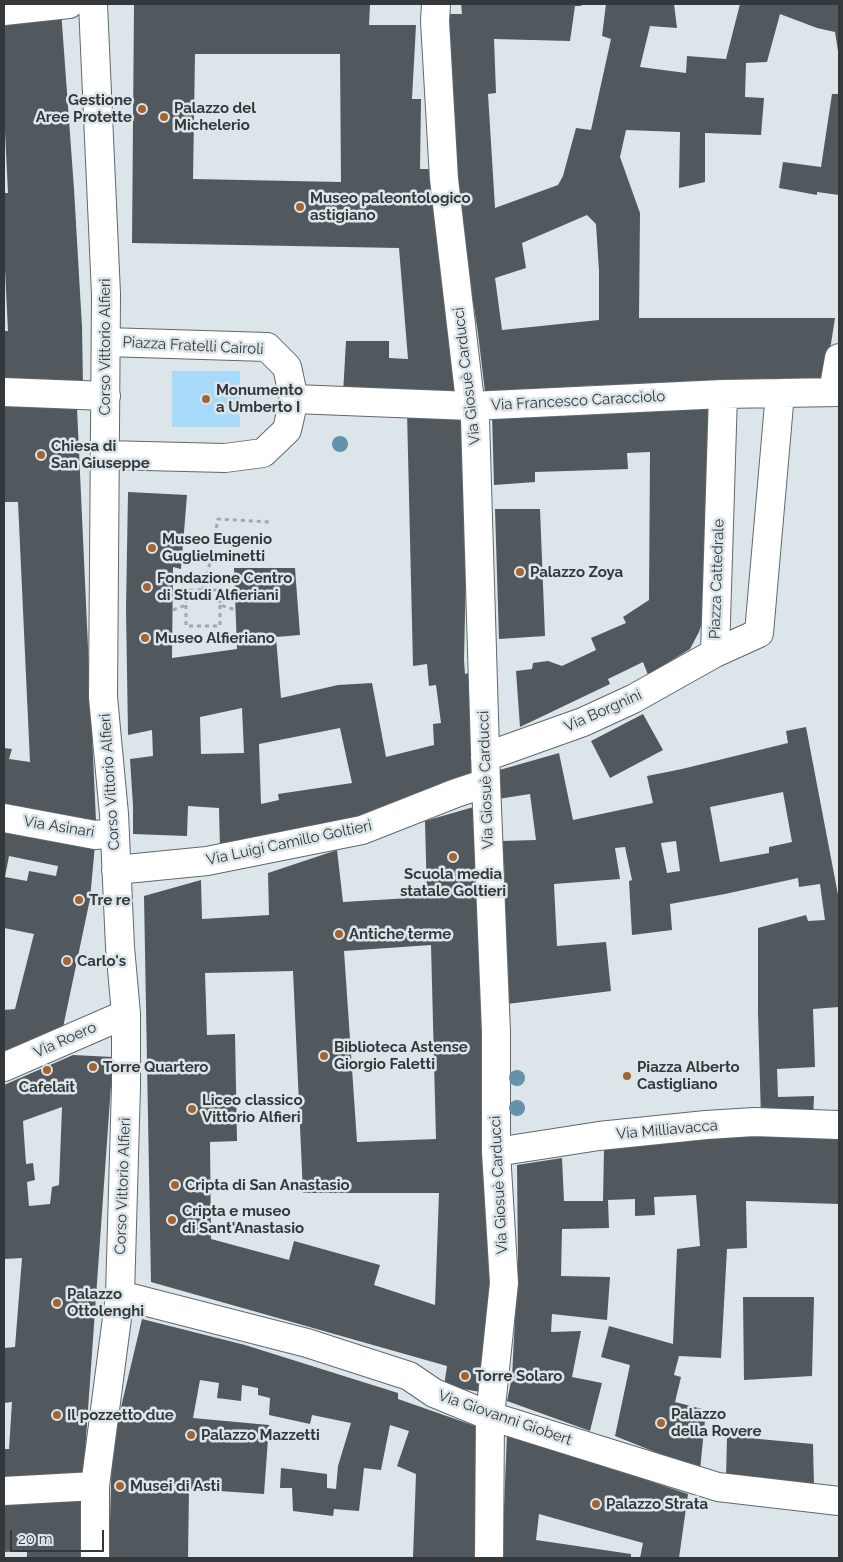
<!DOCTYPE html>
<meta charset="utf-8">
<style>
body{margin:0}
#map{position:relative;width:843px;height:1562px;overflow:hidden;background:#dce5ea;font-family:Raleway,sans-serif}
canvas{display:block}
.frame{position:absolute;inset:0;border:5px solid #34383a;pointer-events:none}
.scale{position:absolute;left:10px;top:1530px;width:94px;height:22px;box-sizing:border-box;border:2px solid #34383a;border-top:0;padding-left:6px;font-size:15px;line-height:18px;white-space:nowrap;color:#34383a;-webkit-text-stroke:4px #dce5ea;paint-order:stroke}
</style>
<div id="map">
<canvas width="843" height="1562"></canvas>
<div class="frame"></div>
<div class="scale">20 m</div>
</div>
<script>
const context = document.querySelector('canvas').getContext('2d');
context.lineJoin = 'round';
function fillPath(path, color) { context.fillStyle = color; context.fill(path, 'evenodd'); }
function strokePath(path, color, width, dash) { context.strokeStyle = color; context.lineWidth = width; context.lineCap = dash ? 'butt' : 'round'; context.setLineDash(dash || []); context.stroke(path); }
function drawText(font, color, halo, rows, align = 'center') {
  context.font = font + ' Raleway,sans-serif'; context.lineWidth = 5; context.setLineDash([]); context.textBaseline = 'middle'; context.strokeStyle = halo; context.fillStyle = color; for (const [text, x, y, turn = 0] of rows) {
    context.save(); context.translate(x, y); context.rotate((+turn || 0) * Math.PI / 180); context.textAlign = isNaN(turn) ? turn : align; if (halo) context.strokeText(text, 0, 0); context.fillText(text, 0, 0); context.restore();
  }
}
fillPath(new Path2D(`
 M172,371H240V427H172Z`), '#a7d9f8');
fillPath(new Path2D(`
 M134,4H370L369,25H416L412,99H421L420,169H430L447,302L455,394H343L346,341H389V358L408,359L399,248L132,243ZM195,54H340L341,182L193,179Z
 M461,4H582L581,6H575L570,41L494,39L496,93L488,94L495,208L558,185L563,176L576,128L591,130L611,39L602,36L606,4H674L677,28L650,26L640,67L686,73L687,56L726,59L740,4H839V51H838L835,32L817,28L780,14L767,62L746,63L745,97L764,98L761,135L705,133V182L679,188L680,132L626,130L620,157L640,213L639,318H835L825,382L737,385L630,384L617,387L599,385L485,392L478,333L461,224L446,14H462ZM587,215L596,224L599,271V320L502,330L495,278L526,268L522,243Z
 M61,10L74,189L82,327L83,385L4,383V331H8L4,249V193H8L4,111V18Z
 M832,94H839V195L817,192V195L779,188L783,162L821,167Z
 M4,405L77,408L96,821L4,810V748L12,749L9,759L30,762L18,502H4Z
 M702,405L713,415L707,607L699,632L690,649L648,675L643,662L608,679L610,684L520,727L516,671L532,669L533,663L548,661L562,666L596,650L591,638L626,623L623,617L649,600L650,452L627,453L628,469L535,472V482L494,485L492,414Z
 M465,409L466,567L464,660L465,674L468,673L477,752L474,776L373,816L220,850L219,808L188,806L187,836L133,834V806L130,759L153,756L152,730L128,735L126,609L128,492L187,495L181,569L173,567L172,658L237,649L234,568H295L300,635L276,637L281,698L338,685L372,683L386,757L434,745L433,724L441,723L436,685L429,686L427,664L413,666L407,411ZM242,708L244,753L201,754L200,717ZM340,728L352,783L278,794L279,800L261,804L259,744Z
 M495,509H540L545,636L499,639Z
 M643,714L663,750L610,778L591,741Z
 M806,727L839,900V1007L813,1009L815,1067L777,1069L778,1097L814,1096L813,1120L761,1119L758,1012V928L806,915L808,921L825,920L820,884L799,887L798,878L725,894L670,904L672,930L632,935L629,881L632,880L625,847L615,848L620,879L554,884L557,946L606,942L611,991L507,1004L504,862L502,841L536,840L530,794L498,799L496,771L559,753L573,820L653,803L647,776L682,769L788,743L786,731ZM783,792L792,842L769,847V853L720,862L710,807ZM676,841L680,871L667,873L661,843Z
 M477,806L493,1281L481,1392L444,1386L447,1366L151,1282L144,896L201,880L202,919L269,915L268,873L337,850L343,902L427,897L425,821ZM431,945L436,1139L357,1142L344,951ZM293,971L303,1193H439L435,1305L374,1285L380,1265L294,1241L289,1260L211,1239L210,1142L237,1141L235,1034L207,1035L205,973Z
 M4,827L95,845L90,899L61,1037L13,1054L4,1049V1010L15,1009L34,934L4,928ZM9,856L58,866L56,876L29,871L27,881L5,877Z
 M73,1055L113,1057L83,1480L4,1485V1449H9L12,1402L4,1403V1348L15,1347L22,1258L4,1259V1085ZM62,1107L59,1185L52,1187L50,1204L29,1206L27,1182L35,1180L33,1163L26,1164L23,1121Z
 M746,1133L839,1137V1204L746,1201L747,1248L727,1249L721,1358L679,1356L674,1375L681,1377L675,1402L706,1410L700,1470L615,1436L630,1365L601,1357L609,1326L673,1344L677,1249L700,1246L696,1195L654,1197L655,1215L635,1216V1199L608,1200L609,1228L562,1229L561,1276L610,1277L607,1320L552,1314L551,1332L581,1331L572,1377L602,1383L590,1431L507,1401L512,1377L518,1259L517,1165L562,1158L564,1201H603L604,1149Z
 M743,1297H814L812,1376L744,1380Z
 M142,1319L245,1345L398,1393V1399L481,1428L480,1558H413L416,1474L397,1466L409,1431L390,1425L381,1470L364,1468L359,1511L334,1509L333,1516L293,1511L292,1488H280L281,1468L327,1474V1488L336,1489L338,1466L351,1423L312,1415L310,1424L269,1415L270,1398L258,1395V1388L242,1385L241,1401L217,1398L219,1383L200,1380L193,1418L269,1425L264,1494L189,1489L188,1558H109L112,1445Z
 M507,1433L688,1494L679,1558H640L643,1543L539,1514L536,1540L631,1554V1558H502Z
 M727,1436L813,1444L814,1486L726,1479Z
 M81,1493L82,1558H27V1551L4,1552V1497Z`), '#52595e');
const minor = new Path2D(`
 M93,4L106,294L103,697L114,814L120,947L126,1014V1086L120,1295L95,1486V1558
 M436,4L435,21L444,179L469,393L475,419L486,783L496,1032V1152L504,1283L490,1416L489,1558
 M4,11L69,4
 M4,392L106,396
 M833,392L839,358
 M723,394L715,653L759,633L780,393
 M294,399L471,406L723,394L839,392
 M105,455L225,458L263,453L287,430L294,399L287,367L267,347L106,342
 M485,757L583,722L633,699L715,653
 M4,818L95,835L115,833
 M116,870L207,861L362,830L456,793L486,783
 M4,1067L126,1014
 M496,1152L599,1136L706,1125L754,1122L839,1125
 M120,1295L307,1343L409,1376L434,1393L490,1416L718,1487L839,1501
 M4,1491L95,1486`);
strokePath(minor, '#60686d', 30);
strokePath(new Path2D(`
 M202,590L206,583L218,519L270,522
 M186,605V626H220V605
 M173,610L186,605V590H220V605L236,610`), '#a1a9ad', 3, [4, 4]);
strokePath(minor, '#fff', 28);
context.fillStyle = '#6392a9';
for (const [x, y] of [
 [340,444],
 [517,1078],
 [517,1108]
]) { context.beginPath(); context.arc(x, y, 8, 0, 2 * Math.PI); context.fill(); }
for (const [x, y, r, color] of [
 [142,109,5,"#a5642f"],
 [164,117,5,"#a5642f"],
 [300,207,5,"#a5642f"],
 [206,399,5,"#a5642f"],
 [41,455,5,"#a5642f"],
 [152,548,5,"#a5642f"],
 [520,572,5,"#a5642f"],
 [147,587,5,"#a5642f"],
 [145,638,5,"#a5642f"],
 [453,857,5,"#a5642f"],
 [79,900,5,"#a5642f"],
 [339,934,5,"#a5642f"],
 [67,961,5,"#a5642f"],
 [324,1056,5,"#a5642f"],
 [93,1067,5,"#a5642f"],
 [47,1070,5,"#a5642f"],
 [627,1076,5,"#a5642f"],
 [192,1109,5,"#a5642f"],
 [175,1185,5,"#a5642f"],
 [172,1220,5,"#a5642f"],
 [57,1303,5,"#a5642f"],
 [465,1376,5,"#a5642f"],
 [57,1415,5,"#a5642f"],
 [661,1423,5,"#a5642f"],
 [191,1435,5,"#a5642f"],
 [120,1486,5,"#a5642f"],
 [596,1504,5,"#a5642f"]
]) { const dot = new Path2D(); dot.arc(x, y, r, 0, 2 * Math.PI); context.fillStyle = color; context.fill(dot); strokePath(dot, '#dce5ea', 2); }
drawText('bold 15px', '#34383a', '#dce5ea', [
 ["Gestione",132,100,"right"],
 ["Aree Protette",132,117,"right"],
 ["Palazzo del",174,108],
 ["Michelerio",174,125],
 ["Museo paleontologico",310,198],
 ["astigiano",310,215],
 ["Monumento",216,390],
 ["a Umberto I",216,407],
 ["Chiesa di",51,446],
 ["San Giuseppe",51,463],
 ["Museo Eugenio",162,539],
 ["Guglielminetti",162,556],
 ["Palazzo Zoya",530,572],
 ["Fondazione Centro",157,578],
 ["di Studi Alfieriani",157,595],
 ["Museo Alfieriano",155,638],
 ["Scuola media",453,874,"center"],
 ["statale Goltieri",453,891,"center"],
 ["Tre re",89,900],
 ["Antiche terme",349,934],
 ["Carlo's",77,961],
 ["Biblioteca Astense",334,1047],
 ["Giorgio Faletti",334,1064],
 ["Torre Quartero",103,1067],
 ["Piazza Alberto",637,1067],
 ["Castigliano",637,1084],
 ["Cafelait",47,1087,"center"],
 ["Liceo classico",202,1100],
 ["Vittorio Alfieri",202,1117],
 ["Cripta di San Anastasio",185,1185],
 ["Cripta e museo",182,1211],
 ["di Sant'Anastasio",182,1228],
 ["Palazzo",67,1294],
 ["Ottolenghi",67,1311],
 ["Torre Solaro",475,1376],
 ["Palazzo",671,1414],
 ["della Rovere",671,1431],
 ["Il pozzetto due",67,1415],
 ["Palazzo Mazzetti",201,1435],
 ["Musei di Asti",130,1486],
 ["Palazzo Strata",606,1504]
], 'left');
drawText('15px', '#34383a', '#dce5ea', [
 ["Piazza Fratelli Cairoli",193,346,3],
 ["Corso Vittorio Alfieri",105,347,-90],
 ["Via Giosuè Carducci",467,376,-97],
 ["Via Francesco Caracciolo",578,401,-3],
 ["Piazza Cattedrale",717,579,-88],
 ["Via Borgnini",603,711,-24],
 ["Via Giosuè Carducci",486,780,-92],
 ["Corso Vittorio Alfieri",110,782,-94],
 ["Via Asinari",59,827,9],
 ["Via Luigi Camillo Goltieri",289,843,-12],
 ["Via Roero",65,1040,-24],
 ["Via Milliavacca",667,1130,-5],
 ["Via Giosuè Carducci",499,1185,-93],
 ["Corso Vittorio Alfieri",123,1186,-88],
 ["Via Giovanni Giobert",505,1418,19]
]);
</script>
